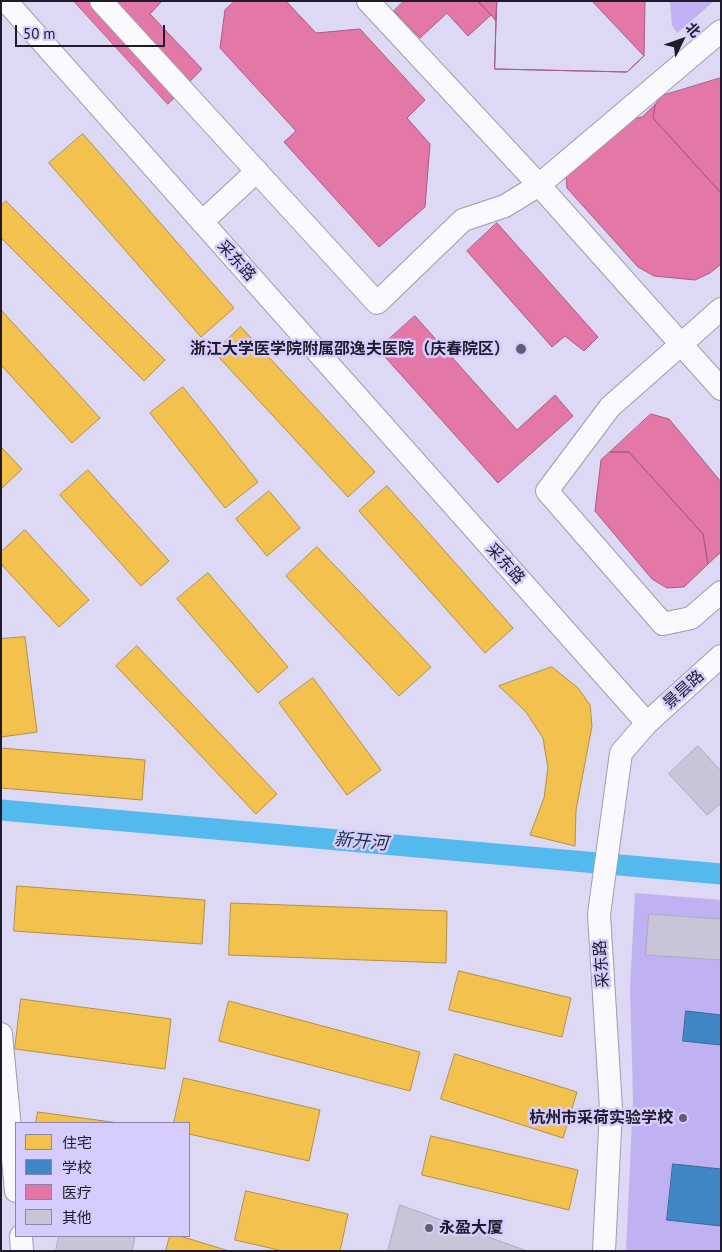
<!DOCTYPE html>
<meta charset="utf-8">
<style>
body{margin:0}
#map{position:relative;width:722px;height:1252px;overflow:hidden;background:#ddd8f3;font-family:"PT Sans","Noto Sans SC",sans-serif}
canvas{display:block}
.frame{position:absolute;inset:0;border:2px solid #1f1b2c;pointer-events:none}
.legend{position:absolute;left:15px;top:1122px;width:175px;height:115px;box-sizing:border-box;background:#d6cdfe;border:1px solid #8d86aa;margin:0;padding:6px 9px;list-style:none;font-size:15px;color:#1f1b2c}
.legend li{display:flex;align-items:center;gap:10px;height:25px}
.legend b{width:25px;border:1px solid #8d86aa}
.north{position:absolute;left:657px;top:15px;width:50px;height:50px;-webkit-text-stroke:4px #d6cdfe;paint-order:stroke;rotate:48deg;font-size:14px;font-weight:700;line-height:20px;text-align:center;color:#1f1b2c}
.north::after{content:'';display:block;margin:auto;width:18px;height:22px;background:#1f1b2c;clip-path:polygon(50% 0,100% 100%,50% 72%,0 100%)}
.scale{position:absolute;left:15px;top:25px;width:150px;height:22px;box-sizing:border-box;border:2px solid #1f1b2c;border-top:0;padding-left:6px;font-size:15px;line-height:18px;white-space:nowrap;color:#1f1b2c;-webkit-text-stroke:4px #d6cdfe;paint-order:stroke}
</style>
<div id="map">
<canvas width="722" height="1252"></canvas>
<div class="frame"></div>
<ul class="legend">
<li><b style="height:14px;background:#f2c14e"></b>住宅</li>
<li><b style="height:14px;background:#3f88c5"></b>学校</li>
<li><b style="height:14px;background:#e377a8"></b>医疗</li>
<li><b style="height:14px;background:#c8c5d8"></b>其他</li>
</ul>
<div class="north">北</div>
<div class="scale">50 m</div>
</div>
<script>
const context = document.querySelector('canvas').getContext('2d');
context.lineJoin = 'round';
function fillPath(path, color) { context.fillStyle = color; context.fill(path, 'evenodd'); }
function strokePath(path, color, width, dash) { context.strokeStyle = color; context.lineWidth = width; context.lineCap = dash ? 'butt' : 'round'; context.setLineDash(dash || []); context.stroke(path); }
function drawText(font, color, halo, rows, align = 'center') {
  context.font = font + ' "PT Sans","Noto Sans SC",sans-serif'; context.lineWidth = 5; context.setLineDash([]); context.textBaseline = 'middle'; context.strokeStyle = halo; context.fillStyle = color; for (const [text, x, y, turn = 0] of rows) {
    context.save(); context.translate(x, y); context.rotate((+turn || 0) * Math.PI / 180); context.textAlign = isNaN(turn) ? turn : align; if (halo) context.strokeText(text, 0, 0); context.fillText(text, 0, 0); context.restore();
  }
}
fillPath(new Path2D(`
 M670,1H714L677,33L672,25Z
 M635,893L721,900V1251H626L633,1099L630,988Z`), '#c0b1f2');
const homes = new Path2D(`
 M83,134L234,308L201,337L49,163Z
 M6,201L165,360L144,381L1,238V206Z
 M1,310L100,418L72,443L1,365Z
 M241,327L375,472L348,497L214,352Z
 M183,387L258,482L225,508L150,413Z
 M1,447L22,469L1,489Z
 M88,470L169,561L141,586L60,495Z
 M387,486L513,628L485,653L359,511Z
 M269,491L300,528L267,556L236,519Z
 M25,530L89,600L59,627L1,564V552Z
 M317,547L431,667L399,696L286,576Z
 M208,573L288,667L258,693L177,599Z
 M25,637L37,732L1,737V639Z
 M137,646L277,794L256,814L116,666Z
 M552,667L578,688L590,705L592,726L576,810L575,846L530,835L544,798L548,768L543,738L526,712L499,686Z
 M313,678L381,770L347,795L279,703Z
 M1,748L145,760L142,800L1,788Z
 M17,886L205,900L202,944L14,931Z
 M231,903L447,911L446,963L229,955Z
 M459,971L571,998L562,1037L449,1010Z
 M21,999L171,1019L165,1069L15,1049Z
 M229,1001L420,1052L410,1091L219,1041Z
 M455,1054L577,1092L563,1138L441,1099Z
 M184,1078L320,1110L309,1161L189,1134V1123H174Z
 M38,1112L119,1123H36Z
 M431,1136L578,1170L569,1210L422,1175Z
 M246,1191L348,1214L340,1251H283L235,1240Z
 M170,1236H180L229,1251H166Z`);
fillPath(homes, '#f2c14e');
strokePath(homes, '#b38f44', 1);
const schools = new Path2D(`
 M686,1011L721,1015V1045L683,1041Z
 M673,1164L721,1169V1226L667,1220Z`);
fillPath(schools, '#3f88c5');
strokePath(schools, '#356797', 1);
const health = new Path2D(`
 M74,1H162L150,14L202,69L168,104Z
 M235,1H286L316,33L360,29L425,100L407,118L430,144L425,207L379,247L284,142L296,131L220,48L225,10Z
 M404,1H478L491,15L468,36L447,13L420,38L394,11Z
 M478,1H497L496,21L491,15Z
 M497,1H645L644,56L627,72L495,69Z
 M497,1H592L644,56L627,72L495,69Z
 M721,78V193L653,118L655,105L661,96Z
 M655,105L653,118L721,193V264L710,273L695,280L654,276L638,267L567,188L566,177L578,162L628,120L642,117Z
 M497,223L598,337L584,351L565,336L552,347L467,251Z
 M415,316L517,430L555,395L573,416L498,483L378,349Z
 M651,414L669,419L721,482V552L708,564L703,534L629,452H610Z
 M610,452H629L703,534L708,564L684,587L667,588L652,579L595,511L601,460Z`);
fillPath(health, '#e377a8');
strokePath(health, '#a85b83', 1);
strokePath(new Path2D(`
 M1,810L721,874`), '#54baed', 21);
const building = new Path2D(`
 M698,746L721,771V803L707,815L669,774Z
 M649,914L721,919V960L646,955Z
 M400,1205L527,1251H388Z
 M59,1236H135L132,1251H56Z`);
fillPath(building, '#c8c5d8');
strokePath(building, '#aeaabe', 1);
const minor = new Path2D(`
 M6,1L647,723
 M101,1L377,303L463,220L505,206L539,185L721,31
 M368,1L539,185L721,389
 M202,222L257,171
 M721,309L610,407L547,491L663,624L691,618L721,592
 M1,1034L16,1191
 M21,1236L22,1251
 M604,1251L611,1109L599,914L621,753L647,723L721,656`);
strokePath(minor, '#9f9caf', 24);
strokePath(minor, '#faf9fd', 22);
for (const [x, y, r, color] of [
 [521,349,6,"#625d72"],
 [683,1118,5,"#625d72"],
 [429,1228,5,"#625d72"]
]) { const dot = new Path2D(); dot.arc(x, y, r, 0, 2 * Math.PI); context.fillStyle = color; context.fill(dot); strokePath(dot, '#d6cdfe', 2); }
drawText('16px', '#1f1b2c', '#d6cdfe', [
 ["采东路",236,261,48],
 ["采东路",505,564,48],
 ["景昙路",684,690,-42],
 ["采东路",602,964,-94]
]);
drawText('bold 16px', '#1f1b2c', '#d6cdfe', [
 ["浙江大学医学院附属邵逸夫医院（庆春院区）",510,349],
 ["杭州市采荷实验学校",673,1118],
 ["永盈大厦",439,1228,"left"]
], 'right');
drawText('italic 18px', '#192e3a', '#d6cdfe', [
 ["新开河",361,842,5]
]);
</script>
